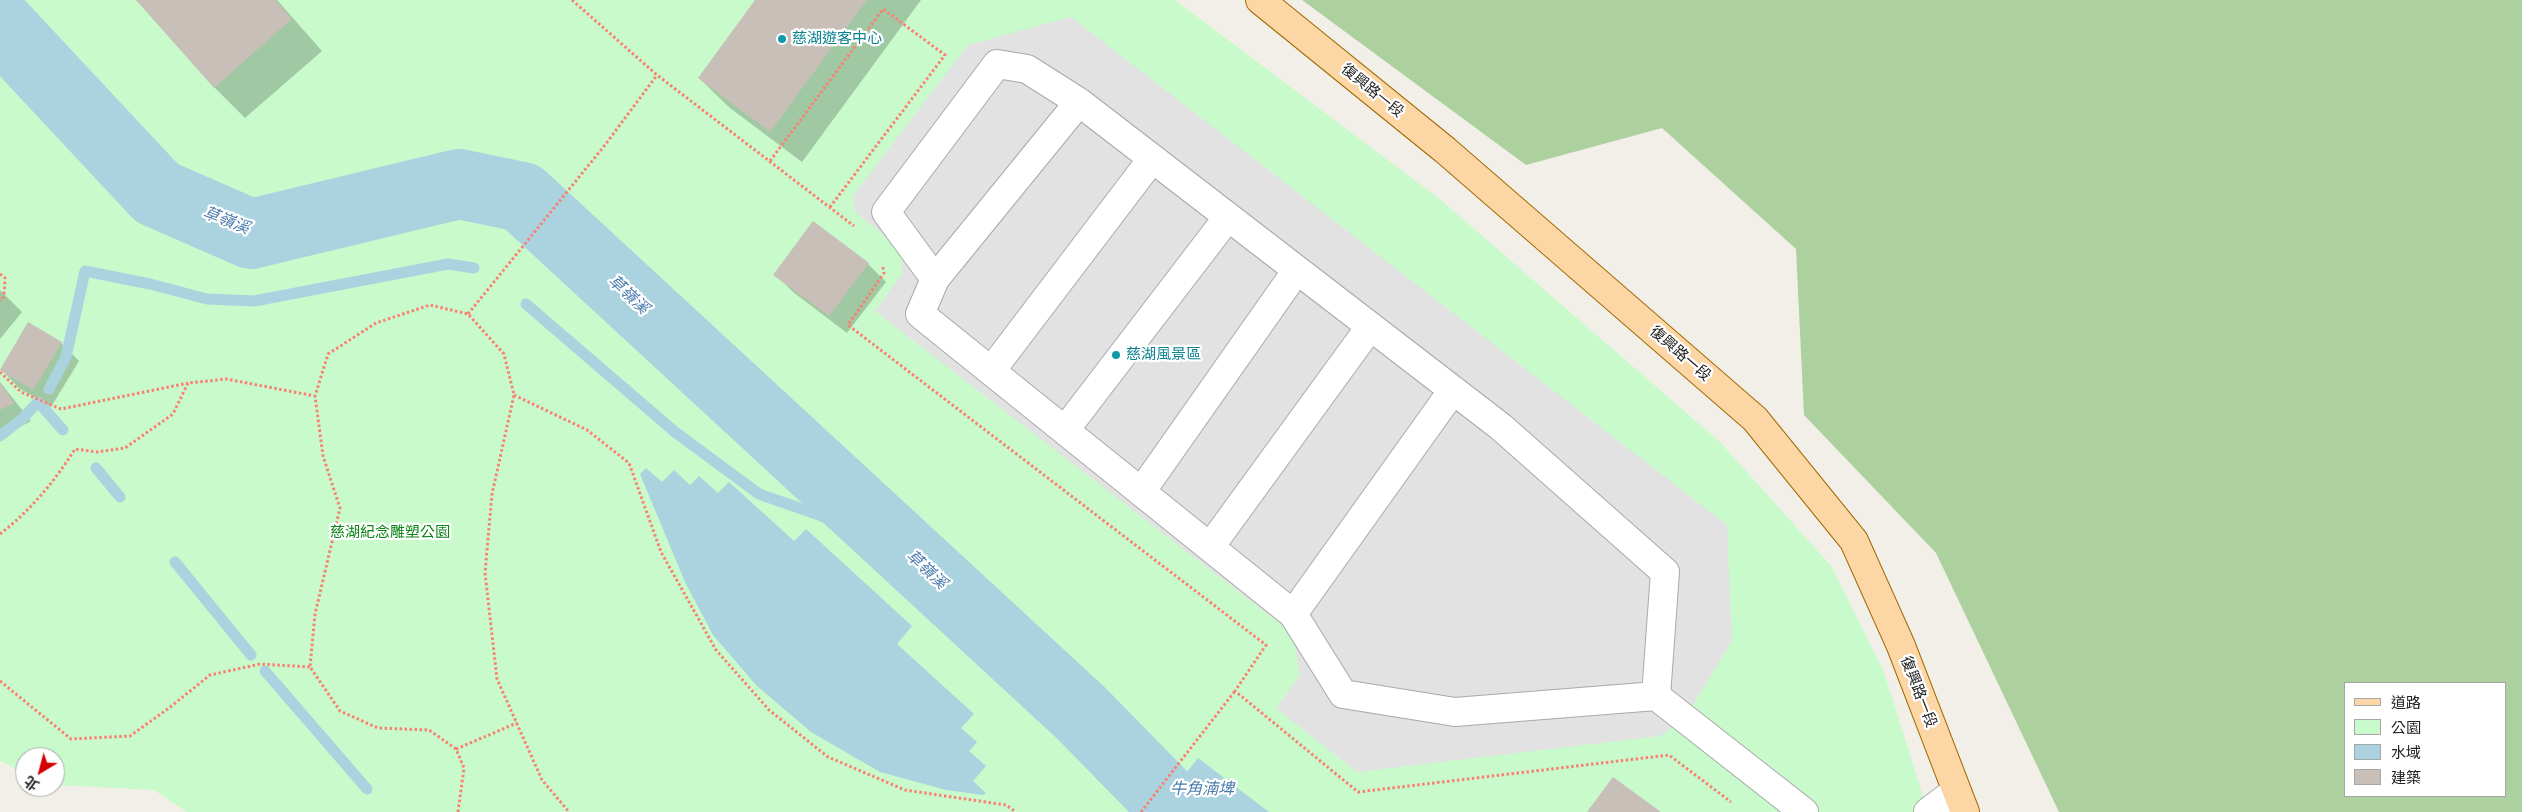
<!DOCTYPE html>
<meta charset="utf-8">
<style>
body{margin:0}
#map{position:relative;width:2522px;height:812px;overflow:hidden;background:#f2efe9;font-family:"Space Grotesk","Noto Sans TC",sans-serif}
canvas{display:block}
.legend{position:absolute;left:2344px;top:682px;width:162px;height:115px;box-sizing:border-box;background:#fff;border:1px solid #a7a7a7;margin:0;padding:6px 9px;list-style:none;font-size:15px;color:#222}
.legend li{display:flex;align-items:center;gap:10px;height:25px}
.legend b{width:25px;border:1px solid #a7a7a7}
.north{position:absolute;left:15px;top:747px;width:50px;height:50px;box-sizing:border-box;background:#fff;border:1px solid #a7a7a7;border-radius:50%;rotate:217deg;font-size:14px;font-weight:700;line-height:20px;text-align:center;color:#222}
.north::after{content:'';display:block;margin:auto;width:18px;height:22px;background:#d40000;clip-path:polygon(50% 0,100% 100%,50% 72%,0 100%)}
</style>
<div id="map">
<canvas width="2522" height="812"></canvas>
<ul class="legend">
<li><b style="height:6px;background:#fcd6a4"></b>道路</li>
<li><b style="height:14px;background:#c8facc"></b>公園</li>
<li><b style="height:14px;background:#aad3df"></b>水域</li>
<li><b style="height:14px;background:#c7bfb8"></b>建築</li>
</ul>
<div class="north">北</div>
</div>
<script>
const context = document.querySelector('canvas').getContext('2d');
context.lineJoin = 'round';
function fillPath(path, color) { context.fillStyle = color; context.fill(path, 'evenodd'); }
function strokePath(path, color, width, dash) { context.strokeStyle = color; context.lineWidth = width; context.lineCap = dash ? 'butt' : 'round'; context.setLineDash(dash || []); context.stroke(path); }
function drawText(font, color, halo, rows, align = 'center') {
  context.font = font + ' "Space Grotesk","Noto Sans TC",sans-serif'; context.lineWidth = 4.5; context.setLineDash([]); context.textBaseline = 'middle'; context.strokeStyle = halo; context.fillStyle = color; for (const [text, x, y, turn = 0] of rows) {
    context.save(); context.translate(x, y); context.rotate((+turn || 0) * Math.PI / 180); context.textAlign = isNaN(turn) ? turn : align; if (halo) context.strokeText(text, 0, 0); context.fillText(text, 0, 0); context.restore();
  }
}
fillPath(new Path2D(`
 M1302,0H2522V812H2059L1936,553L1804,415L1796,249L1662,128L1526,165ZM2346,683H2506V796H2346Z`), '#add19e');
fillPath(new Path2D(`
 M0,0H1175L1442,201L1720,442L1832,567L1884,672L1928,812H187L154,790L55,785V757H25V773L0,761Z`), '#c8facc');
fillPath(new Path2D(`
 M1071,17L1727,525L1732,641L1685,718L1660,736L1357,772L1276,708L1300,675L1292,633L875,311L903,273L900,248L855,212L852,197L968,45Z`), '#e2e2e2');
fillPath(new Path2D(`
 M646,468L662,482L674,470L690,485L699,476L718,493L729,482L794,541L806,529L912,626L897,644L974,714L961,728L977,742L969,751L986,766L973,781L986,793L983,795L946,790L880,772L811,732L757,686L713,635L685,582L640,474Z
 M1198,758L1269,812H1156Z`), '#aad3df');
fillPath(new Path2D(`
 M137,0H277L322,51L245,118L214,87Z
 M756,0H921L802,162L730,108L699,78Z
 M868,264L886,282L847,333L793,292L775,274Z
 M0,290L22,312L0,339Z
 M61,343L79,361L51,407L19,388L2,370Z
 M0,382L31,421L0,438Z`), '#0003');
strokePath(new Path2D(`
 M526,304L675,432L759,494L899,543
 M49,389L66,357L85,271L150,284L207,299L254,301L448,264L474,268
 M0,436L22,419L38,402L63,430
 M96,468L120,497
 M175,562L251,655
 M265,671L367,789`), '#aad3df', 11);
strokePath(new Path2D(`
 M0,25L157,193L251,234L459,184L522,197L1081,713L1178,812`), '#aad3df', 70);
fillPath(new Path2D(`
 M136,0H275L292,19L214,88Z
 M755,0H867L770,132L698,78Z
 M813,221L869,263L829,316L773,275Z
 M28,322L62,342L33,390L0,370Z
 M0,383L14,403L0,410Z
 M1613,777L1661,812H1587Z`), '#c7bfb8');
const minor = new Path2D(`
 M935,279L1079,102
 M991,371L1152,159
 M1065,430L1228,217
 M1141,492L1297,270
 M1210,547L1370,327
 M1293,614L1453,390
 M1656,696L1455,712L1343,694L1293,614L920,314L935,279L886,212L997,64L1027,69L1079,102L1501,427L1665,572L1656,696L1804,812
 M1928,812L1956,791`);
const major = new Path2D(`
 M1260,0L1445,150L1755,419L1854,541L1901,646L1965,812`);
strokePath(minor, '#a9a9a9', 30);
strokePath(major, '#a06b00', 30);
strokePath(new Path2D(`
 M572,0L657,75L854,226
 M770,161L883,9L945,55L830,207
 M883,267L884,273L848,325L1266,645L1235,691L1358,792L1669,755L1731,802
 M0,274L5,278L4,296L0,301
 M468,314L605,145L657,75
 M0,372L21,392L61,409L188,383
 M514,395L587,430L629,463L661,552L716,650L769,710L828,757L905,790L1006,805L1016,812
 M0,534C30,511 55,481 75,449L97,452L125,448L173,414L188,383L226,379L315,396
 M0,681L71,739L130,736L169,708L210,675L260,664L310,667
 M456,749L517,723
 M458,812L464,768L456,749L429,730L378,728L340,711L310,667L315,614L340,508L323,456L315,396L328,354L376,323L430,305L468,314L504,354L514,395L492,494L485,573L497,679L542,780L569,812
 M1141,812L1235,691`), '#fa8072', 3, [2.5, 2.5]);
strokePath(minor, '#fff', 28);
strokePath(major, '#fcd6a4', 28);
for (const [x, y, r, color] of [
 [782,39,5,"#0f9aa8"],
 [1116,355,5,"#0f9aa8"]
]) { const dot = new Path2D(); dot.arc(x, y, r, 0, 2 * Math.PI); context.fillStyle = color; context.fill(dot); strokePath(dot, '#fff', 2); }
drawText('15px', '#0d838f', '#fff', [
 ["慈湖遊客中心",792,39],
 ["慈湖風景區",1126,355]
], 'left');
drawText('15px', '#222', '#fff', [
 ["復興路一段",1372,91,39],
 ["復興路一段",1680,354,41],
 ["復興路一段",1918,692,69]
]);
drawText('15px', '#0c8416', '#fff', [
 ["慈湖紀念雕塑公園",390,533]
]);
drawText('italic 16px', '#4a7aab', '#fff', [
 ["草嶺溪",226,221,21],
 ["草嶺溪",628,295,43],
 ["草嶺溪",926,570,43],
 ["牛角湳埤",1202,790]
]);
</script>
